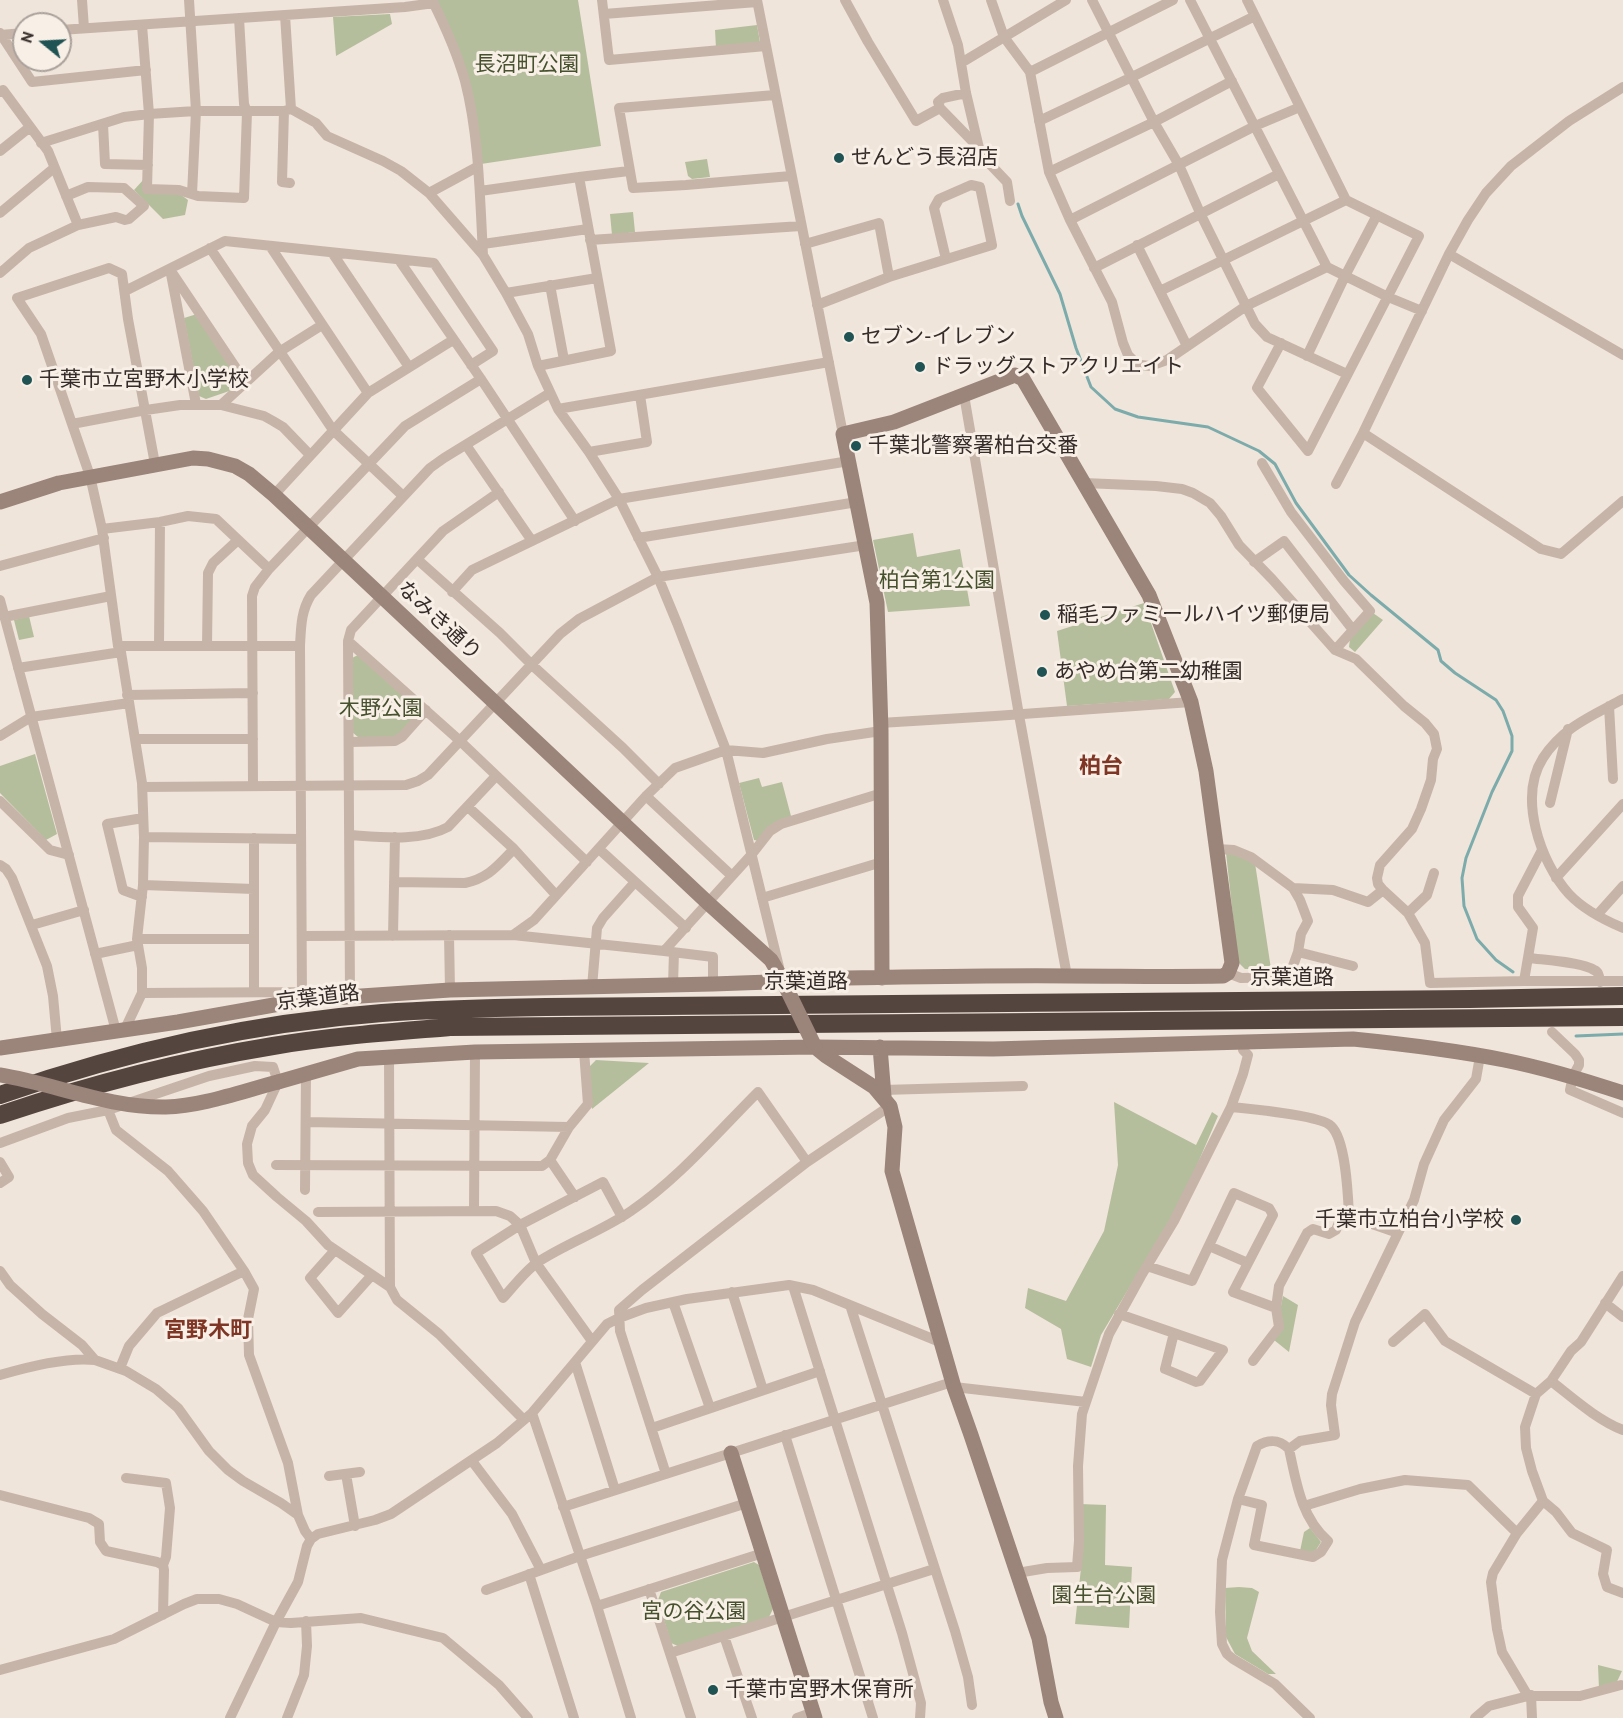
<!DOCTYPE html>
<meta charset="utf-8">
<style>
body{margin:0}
#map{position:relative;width:1623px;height:1718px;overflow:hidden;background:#f0e5db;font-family:"PT Sans",sans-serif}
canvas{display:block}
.north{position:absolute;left:12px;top:12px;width:60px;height:60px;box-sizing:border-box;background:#f8efe7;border:2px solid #aaa19b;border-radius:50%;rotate:288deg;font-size:16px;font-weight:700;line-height:24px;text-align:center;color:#352b28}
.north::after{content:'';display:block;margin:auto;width:21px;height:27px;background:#205353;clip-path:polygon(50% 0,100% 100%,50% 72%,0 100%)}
</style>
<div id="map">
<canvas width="1623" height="1718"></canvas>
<div class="north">N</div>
</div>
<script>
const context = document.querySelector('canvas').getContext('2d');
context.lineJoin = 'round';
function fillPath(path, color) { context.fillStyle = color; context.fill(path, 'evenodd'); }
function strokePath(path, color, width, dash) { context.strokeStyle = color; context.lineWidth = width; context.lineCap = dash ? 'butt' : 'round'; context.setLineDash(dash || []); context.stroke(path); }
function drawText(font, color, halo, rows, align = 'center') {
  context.font = font + ' "PT Sans","Noto Sans JP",sans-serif'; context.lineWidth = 6; context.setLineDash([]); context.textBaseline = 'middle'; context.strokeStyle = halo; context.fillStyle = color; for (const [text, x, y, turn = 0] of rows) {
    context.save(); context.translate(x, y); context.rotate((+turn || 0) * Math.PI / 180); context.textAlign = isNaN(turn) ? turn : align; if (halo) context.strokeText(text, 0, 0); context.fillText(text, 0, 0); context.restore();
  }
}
fillPath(new Path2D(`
 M436,0H578L601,146L481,164L470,88Z
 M390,14L392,24L336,56L333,17Z
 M757,25L760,42L716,48L715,30Z
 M707,159L710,177L692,179L688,176L685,162Z
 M144,179L143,191L180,194L188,200L185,215L163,219L134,190Z
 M633,212L635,232L612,235L610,214Z
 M197,314L243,381L241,387L206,399L199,396L184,318Z
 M913,533L917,557L960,549L970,606L888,612L873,540Z
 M1144,603L1175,692L1169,699L1067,706L1057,631Z
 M1373,613L1383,620L1355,652L1349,647L1350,639Z
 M29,616L34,637L19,640L14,620Z
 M360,654L422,708L399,737H358L352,732V658Z
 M35,754L57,834L46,840L0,793V766Z
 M759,778L762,787L782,782L791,816L759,841L754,840L739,783Z
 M1226,853L1239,855L1255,863L1271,969H1245L1238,962Z
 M596,1060L649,1063L592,1109L587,1069Z
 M1114,1102L1196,1145L1212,1112L1218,1116L1189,1184L1164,1233L1147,1258L1101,1335L1091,1367L1067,1359L1061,1329L1025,1308L1028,1288L1066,1301L1104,1231L1118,1165Z
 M1283,1296L1298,1305L1289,1352L1274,1340Z
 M1080,1504L1106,1505L1105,1565L1132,1567L1129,1628L1075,1624L1081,1568Z
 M1310,1528L1321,1542L1316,1550L1310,1553L1300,1551L1304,1532Z
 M754,1562L759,1565L773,1609L769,1617L680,1647L671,1643L658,1600L661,1592Z
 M1239,1587L1252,1588L1259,1592L1247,1638L1252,1651L1276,1674H1268L1235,1654L1226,1637L1225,1588Z
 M1598,1665L1622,1671L1615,1686L1599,1689Z`), '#b5be9c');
strokePath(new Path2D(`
 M1018,204L1022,216L1060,294L1076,348L1091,387L1115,409L1138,417L1208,427L1259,451L1275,464L1296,503L1349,575L1371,595L1438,650L1441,661L1455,673L1496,700L1503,711L1512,736V751L1492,792L1466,858L1462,878L1464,906L1477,939L1496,960L1513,972
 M1576,1036L1623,1034`), '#7cabab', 3);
strokePath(new Path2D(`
 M82,0L84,28
 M189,0L196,111L192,194
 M432,0C445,26 457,53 465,81C479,135 480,199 483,255
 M602,0L609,60L766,46
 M757,0L843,434
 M845,0L868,42L916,121L940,108
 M943,0L958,45L966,93L979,148
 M991,0L1004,37L1030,72L1049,172L1070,220L1112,302L1123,343L1128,355L1134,361L1141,365L1150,366L1167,360L1246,306L1327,267
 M1092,0L1154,122L1179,165L1201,215L1255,324L1267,337L1347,374
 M1190,0L1327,267L1388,297L1422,311
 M1247,0L1346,200L1419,236L1308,451L1257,388L1281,343
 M604,14L757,2
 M285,15L291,109L316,123L327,136L383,161L401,171L429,193L483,255L506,293L528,334L538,366L558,409L589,452L619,499L658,577L677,623L726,750L779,967
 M142,25L149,114L147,189L179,190L198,196L244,198L247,112L244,104L239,18
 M60,30L405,7L434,3
 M0,33L32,82L146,70
 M0,35L24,33
 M961,63L1066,0
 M1030,72L1173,0
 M0,92L3,90L48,151L78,225
 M966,93L943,98L938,102L940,108L979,148L986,160L1007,182L1010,201
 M775,95L619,108L633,188L686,185L791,176
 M284,111L282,182L290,183
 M1039,121L1132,77L1255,16
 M103,124L105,164L148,165
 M41,143L124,117L149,114L196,111H284L291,109
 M0,151L30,127
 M1049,172L1154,122L1232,81
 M480,191L579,177L629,171
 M429,193L477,167
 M0,213L54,168
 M1070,220L1255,126L1300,107
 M590,240L801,226
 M483,244L588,229
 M805,244L879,223L889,277
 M1137,245L1187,346
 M270,246L368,393
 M210,248L333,430L403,496
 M333,254L409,367
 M1449,254L1623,355
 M399,260L481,379L575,521
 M1094,268L1279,174
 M170,269L196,404
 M0,273L29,248L78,225L116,217L125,220L129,219L144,206L124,188L88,187L66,196
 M173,274L246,383
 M550,285L564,360
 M125,291L225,241L434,263L493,351L471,365
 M1160,291L1346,200
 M506,293L597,278
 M817,305L889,277L992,245L980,187L971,185L939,199L934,208L946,259
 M1307,356L1345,276L1377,215
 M538,366L611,351L579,177
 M964,395L1019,715L1067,976
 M221,405L279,352L322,325
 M558,409L829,362
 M72,424L146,410L180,405H221L264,416L273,421L283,427L310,455
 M1363,433L1541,549L1561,554L1623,501
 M466,445L532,541
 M589,452L647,442L640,395
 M1262,463L1291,512L1344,581L1370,611L1335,650
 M1084,483L1156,486L1182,489L1193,493L1210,503L1221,516L1239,545L1272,579L1335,650L1356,659L1404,706L1425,723L1434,734L1437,749L1433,759L1431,780L1421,809L1412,829L1380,865L1377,878L1378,884L1383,890L1408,913L1425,943L1430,983L1524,981H1623
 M1336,484L1363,433L1449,254L1468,220L1486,193L1511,166L1569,121L1623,87
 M274,495L368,393L453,340
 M102,529L160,522L188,516L216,519L269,569
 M638,538L857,502
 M418,560L500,633L532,665L623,748L659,784
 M1254,562L1284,541L1353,630
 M0,566L104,538
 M452,592L472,570L619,499L849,461
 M0,600L116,1031
 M4,617L111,596
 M348,641L459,740L587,862
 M118,646H300
 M159,646L160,522
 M207,646L208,573L213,563L238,540
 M18,668L121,652
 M127,695L253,693
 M1623,699C1592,716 1563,727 1543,758C1518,797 1540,862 1569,894C1583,909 1604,920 1623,928
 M1609,706L1613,779
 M880,723L995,716L1191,702
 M0,736L31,717L129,703
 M135,739H253
 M350,742L395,741L402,737L426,710
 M253,786L252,596L255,587L269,569L405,426L481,379
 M142,787L406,785L418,781L428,775L560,634L579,619L658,577L866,545
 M646,796L732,876
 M0,801L50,850L69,855
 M1550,803L1568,729
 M468,807L514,849L556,895
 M350,835C380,837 421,842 448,827L496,776
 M144,837L301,839
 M254,838V992
 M599,849L686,928
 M1217,849L1234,850L1251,857L1293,888L1300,900L1308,921L1301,934L1298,952L1289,977L1241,978L1228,973
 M0,865L6,869L12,878L47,966L53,996L57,1040
 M1556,878L1623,804
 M394,882L465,883C489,878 498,865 514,849
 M143,885L254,889
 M1293,888L1333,890L1368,902L1383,890
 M142,897L123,890L107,824L143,818
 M762,898L882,862
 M1408,913L1427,895L1434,873
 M1597,915L1623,886
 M32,925L84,910
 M449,935L450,990
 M513,935L534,920L646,796L675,768L726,750L763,753L827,739L881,731
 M302,936L513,935L664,951L713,957V984
 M393,936L395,837
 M137,939H254
 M664,951L752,854L770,831L781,824L882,793
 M1298,952L1353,966
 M95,954L138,945
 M1529,958C1544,960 1582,962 1594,970C1599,972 1599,976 1600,982
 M1524,981L1533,928L1518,907V896L1542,850
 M673,985L674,952
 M592,987L597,928L603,918L635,882
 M142,993L302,992
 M350,996L348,641L351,630L443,531L499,492
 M302,1000L300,646C301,627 301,611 311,595L430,468L444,458L550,393
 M125,1029L142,993V968L137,939L143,885L144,837L142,783L121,652L118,646L102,529L90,476L41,334L17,298L109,268L122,274L128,319L155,464
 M1552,1032L1575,1054L1579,1060V1065L1573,1076L1570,1090L1623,1113
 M389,1056L390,1287
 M883,1090L1023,1086
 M1231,1107C1249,1109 1320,1115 1331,1126C1346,1140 1348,1195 1349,1216L1398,1233
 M108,1110L116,1130L168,1171L203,1211L244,1271L254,1289L248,1319L249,1355L288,1463L298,1515
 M306,1122L569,1127
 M0,1143L68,1118L108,1110L209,1076L255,1066L273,1067L278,1082L265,1110L252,1126L247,1144L248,1163L253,1175L277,1197L306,1221L328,1245L390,1287L397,1300L439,1334L524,1420
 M550,1160L575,1197
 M0,1162L9,1177L0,1183
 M276,1165L542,1166L550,1160L569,1127L588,1104L584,1051
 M305,1190L306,1074
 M474,1211L475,1052
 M318,1212L496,1211L510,1216L520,1225L536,1263L592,1341
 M622,1217L603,1182L520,1225L476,1253L503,1298C513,1287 526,1270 538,1262C567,1243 602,1231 631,1211C678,1179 718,1132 758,1092L807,1162
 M1209,1246L1248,1263
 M335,1250L310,1278L338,1313L372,1275
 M1147,1266L1192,1281L1234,1193L1269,1208L1273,1215L1233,1292L1276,1308L1279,1327L1253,1361
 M0,1271L10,1285L42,1314L82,1345L95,1360L126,1371L156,1389L178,1408L209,1451L228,1470L243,1481L281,1503L298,1515L305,1531L311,1539
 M793,1286L902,1633L921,1703L920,1718
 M732,1292L763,1390
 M673,1302L710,1408
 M1605,1303L1623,1317
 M850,1305L955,1631L968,1677L972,1705
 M1276,1308L1279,1286L1307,1233L1313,1229L1329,1234L1336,1230L1341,1217L1349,1216
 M1119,1314L1223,1350L1200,1381L1196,1382L1165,1369L1174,1333
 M1393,1342L1425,1314L1445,1341L1536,1394L1551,1381L1571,1351L1581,1342L1623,1276
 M575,1362L615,1490
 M120,1368L129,1346L157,1313L244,1271
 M0,1375C27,1367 67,1357 95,1360
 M1551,1381C1573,1398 1597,1420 1623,1430
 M954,1387L1086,1402
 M1536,1394L1525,1427L1526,1448L1532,1471L1543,1501L1556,1512L1572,1533L1607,1550L1603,1574L1607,1587L1623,1593
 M532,1413L597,1606L631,1718
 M652,1428L820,1371
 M785,1435L873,1718
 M1289,1449C1279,1439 1269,1439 1257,1446L1238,1499L1222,1560L1220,1612L1222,1644L1227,1654L1233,1659L1275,1684L1310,1718
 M472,1461L512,1514L541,1570
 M346,1474L355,1526
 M666,1474L620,1331L619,1310L642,1290L807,1162L890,1106
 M329,1476L360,1472
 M126,1478L166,1483L170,1508L166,1557L163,1565
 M0,1495L89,1518L99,1524L100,1542L106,1551L157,1562L163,1565L164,1570L163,1615
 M1238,1499L1262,1505L1254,1545L1313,1557L1321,1552L1328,1541C1301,1518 1296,1481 1289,1449L1300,1441L1335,1435L1331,1405L1332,1394L1355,1322L1414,1200L1424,1164L1444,1120L1476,1079L1480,1056
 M1304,1506L1360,1489L1405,1480L1468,1485L1517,1533
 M563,1507L952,1382
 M1017,1573L1047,1568L1077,1567L1079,1541L1078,1466L1082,1414L1109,1334L1141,1276L1174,1221L1231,1107L1243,1074L1248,1055L1243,1050L1244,1041
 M529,1574L574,1718
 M649,1589L691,1718
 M486,1590L580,1556L747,1503
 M597,1606L763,1553
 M724,1636L752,1718
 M670,1653L934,1569
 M0,1670L114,1639L184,1604L197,1599H219L237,1604L276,1622L291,1623L361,1618L443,1638L499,1685L528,1718
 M1531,1695L1532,1718
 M1528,1696L1502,1652L1497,1629L1491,1582L1493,1573L1517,1533L1543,1501
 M230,1718L276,1622L298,1582L307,1546L311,1539L318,1534L375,1520L391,1514L497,1443L532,1413L607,1324L619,1318L646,1308L687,1299L789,1285L813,1290L940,1342
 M287,1718L304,1675L307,1646L306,1621
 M797,1718L814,1712
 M1475,1718L1489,1706L1528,1696H1580L1621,1685`), '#c7b4a8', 10);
strokePath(new Path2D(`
 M0,502L59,483L193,458L208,459L235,466L249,474L274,495L708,903L771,960L782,979
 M815,1047L826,1056L874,1087L890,1106L895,1127L892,1171L954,1387L971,1435L1039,1638L1051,1702L1056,1718
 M880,1047L884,1096
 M0,1048L178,1022L302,1000L450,990L713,984L769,982L782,979C878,978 973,975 1069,976C1120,976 1172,977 1223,976L1228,973L1232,963L1206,771L1191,702L1149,595L1023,379L1015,375L894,422L843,434L877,603L881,731L882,978
 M278,1082L358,1059L475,1052L815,1047L993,1049L1353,1039C1403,1044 1454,1050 1504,1060C1544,1068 1584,1080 1623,1093
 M731,1453L815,1718`), '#9b8479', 15);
strokePath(new Path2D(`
 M0,1095C123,1052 252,1023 382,1013C437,1009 491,1008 546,1007L1470,999L1623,996
 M0,1115C89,1085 181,1061 273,1046C332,1036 391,1032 450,1027L1623,1017`), '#55453f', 18);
strokePath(new Path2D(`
 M782,979L815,1047
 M0,1075C55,1084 109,1108 166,1107C202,1106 243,1091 278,1082`), '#9b8479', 15);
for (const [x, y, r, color] of [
 [839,158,6,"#205353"],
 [849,337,6,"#205353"],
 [920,367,6,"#205353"],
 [27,380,6,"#205353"],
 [856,446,6,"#205353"],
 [1045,615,6,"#205353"],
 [1042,672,6,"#205353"],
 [1516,1220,6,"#205353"],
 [713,1690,6,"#205353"]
]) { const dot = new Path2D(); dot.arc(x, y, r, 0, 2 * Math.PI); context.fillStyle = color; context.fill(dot); strokePath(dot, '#f8efe7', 2); }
drawText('21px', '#46512d', '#f8efe7', [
 ["長沼町公園",527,65],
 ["柏台第1公園",937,581],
 ["木野公園",381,709],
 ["園生台公園",1104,1596],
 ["宮の谷公園",694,1612]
]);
drawText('21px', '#352b28', '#f8efe7', [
 ["せんどう長沼店",851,158],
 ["セブン-イレブン",861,337],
 ["ドラッグストアクリエイト",932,367],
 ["千葉市立宮野木小学校",39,380],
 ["千葉北警察署柏台交番",868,446],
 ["稲毛ファミールハイツ郵便局",1057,615],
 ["あやめ台第二幼稚園",1054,672],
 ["千葉市立柏台小学校",1504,1220,"right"],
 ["千葉市宮野木保育所",725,1690]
], 'left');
drawText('21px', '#352b28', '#f8efe7', [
 ["なみき通り",439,621,43],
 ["京葉道路",1292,978],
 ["京葉道路",806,982],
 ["京葉道路",318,998,-7]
]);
drawText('bold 22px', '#7f3625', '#f8efe7', [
 ["柏台",1101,767],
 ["宮野木町",208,1331]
]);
</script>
